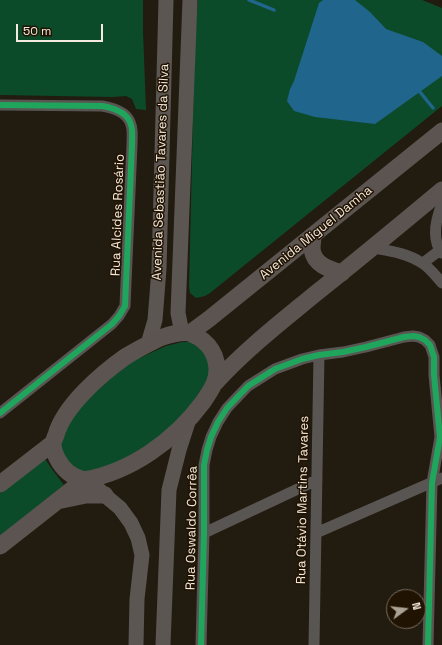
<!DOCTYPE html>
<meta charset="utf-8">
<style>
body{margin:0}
#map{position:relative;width:442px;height:645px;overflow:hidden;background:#221b10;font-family:"Space Grotesk",sans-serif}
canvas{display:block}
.north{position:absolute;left:386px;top:589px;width:40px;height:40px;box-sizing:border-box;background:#211302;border:1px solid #75695a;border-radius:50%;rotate:75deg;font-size:11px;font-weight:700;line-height:16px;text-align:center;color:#f4eadd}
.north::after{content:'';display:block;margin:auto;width:14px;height:18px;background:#aaa295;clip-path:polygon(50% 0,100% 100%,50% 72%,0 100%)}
.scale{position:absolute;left:16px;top:24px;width:87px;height:18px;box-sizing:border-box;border:2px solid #f4eadd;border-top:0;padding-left:5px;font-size:12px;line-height:14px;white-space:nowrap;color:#f4eadd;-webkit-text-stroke:3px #211302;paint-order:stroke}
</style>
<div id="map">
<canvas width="442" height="645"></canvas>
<div class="north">N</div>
<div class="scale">50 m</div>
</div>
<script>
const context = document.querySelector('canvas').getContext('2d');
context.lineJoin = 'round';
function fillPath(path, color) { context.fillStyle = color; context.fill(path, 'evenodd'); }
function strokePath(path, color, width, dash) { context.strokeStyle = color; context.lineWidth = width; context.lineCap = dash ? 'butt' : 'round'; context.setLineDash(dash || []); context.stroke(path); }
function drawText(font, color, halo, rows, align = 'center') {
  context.font = font + ' "Space Grotesk",sans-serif'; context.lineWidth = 3; context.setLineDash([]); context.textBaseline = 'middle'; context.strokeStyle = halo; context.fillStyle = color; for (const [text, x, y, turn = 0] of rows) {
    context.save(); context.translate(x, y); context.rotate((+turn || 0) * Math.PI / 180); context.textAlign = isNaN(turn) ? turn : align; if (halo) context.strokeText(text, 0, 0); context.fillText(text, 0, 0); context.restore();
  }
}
fillPath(new Path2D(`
 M0,0H143V31L146,110L136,109L132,99L126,96L112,97L0,95Z
 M198,0H422L442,8V106L210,293L205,296L196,298L190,293L189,287L195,35Z
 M182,342H189L199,347L209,361V379L190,407L162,436L117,463L86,472L78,470L64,457L60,443L72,417L90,397L109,379L131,362L166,346Z
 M44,457L51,468L64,485L0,536V493Z`), '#0c4b29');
fillPath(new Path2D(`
 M323,0H355L370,12L386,29L423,42L442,56V76L375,124L315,117L294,111L287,101L290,89L294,81L319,3Z`), '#1f658c');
strokePath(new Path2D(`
 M249,0L274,10
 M416,90L420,92L433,108`), '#1f658c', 3.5);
strokePath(new Path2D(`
 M0,105L102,106C114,108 128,112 131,125C133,130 132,139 132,145L125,306L119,316L112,324L0,413
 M442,204C436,219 431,239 442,253
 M373,248C390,251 407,253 422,263C429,267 436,276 442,283
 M423,263L440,250
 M204,533L317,480
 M316,533L442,478
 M201,645L204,533V465L207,450L211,437L218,422L227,408L248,386L275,369L302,359L319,355L343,352L366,347L404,337L413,336L419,337L425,340L430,345L434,357V375L440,437L432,483L428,645
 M314,645L319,355`), '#595553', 11);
strokePath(new Path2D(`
 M182,333L178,313L190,0
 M148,344L155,320L159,269L166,0
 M96,487L108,498L120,508L131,523L138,538L142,555L137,599L136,645
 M163,645L169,490L179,450L189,419`), '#5c5653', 15);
strokePath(new Path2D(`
 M313,236C313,240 312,245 312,249C314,265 329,269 342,273
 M190,333L209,319L442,131
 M215,383C245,350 281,322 315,294C358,260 400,225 442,190
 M0,484L53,443
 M62,500L86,495H105
 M0,546L84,480C131,472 175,440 203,402C207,396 213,388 215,381C221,364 213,346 198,337C195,336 192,334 190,333C183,331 167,335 160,338C148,344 136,350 125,357C101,374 64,406 56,435C55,438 53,441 53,444C53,449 55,454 57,458C63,470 72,477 84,480`), '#5b5450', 17);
strokePath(new Path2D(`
 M0,105L102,106C114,108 128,112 131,125C133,130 132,139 132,145L125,306L119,316L112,324L0,413
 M201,645L204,533V465L207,450L211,437L218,422L227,408L248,386L275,369L302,359L319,355L343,352L366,347L404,337L413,336L419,337L425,340L430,345L434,357V375L440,437L432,483L428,645`), '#20a55d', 6);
drawText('13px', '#f4eadd', '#211302', [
 ["Avenida Sebastião Tavares da Silva",161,172,-88],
 ["Rua Alcides Rosário",118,215,-88],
 ["Avenida Miguel Damha",316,233,-39],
 ["Rua Otávio Martins Tavares",303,500,-89],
 ["Rua Oswaldo Corrêa",192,528,-89]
]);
</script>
